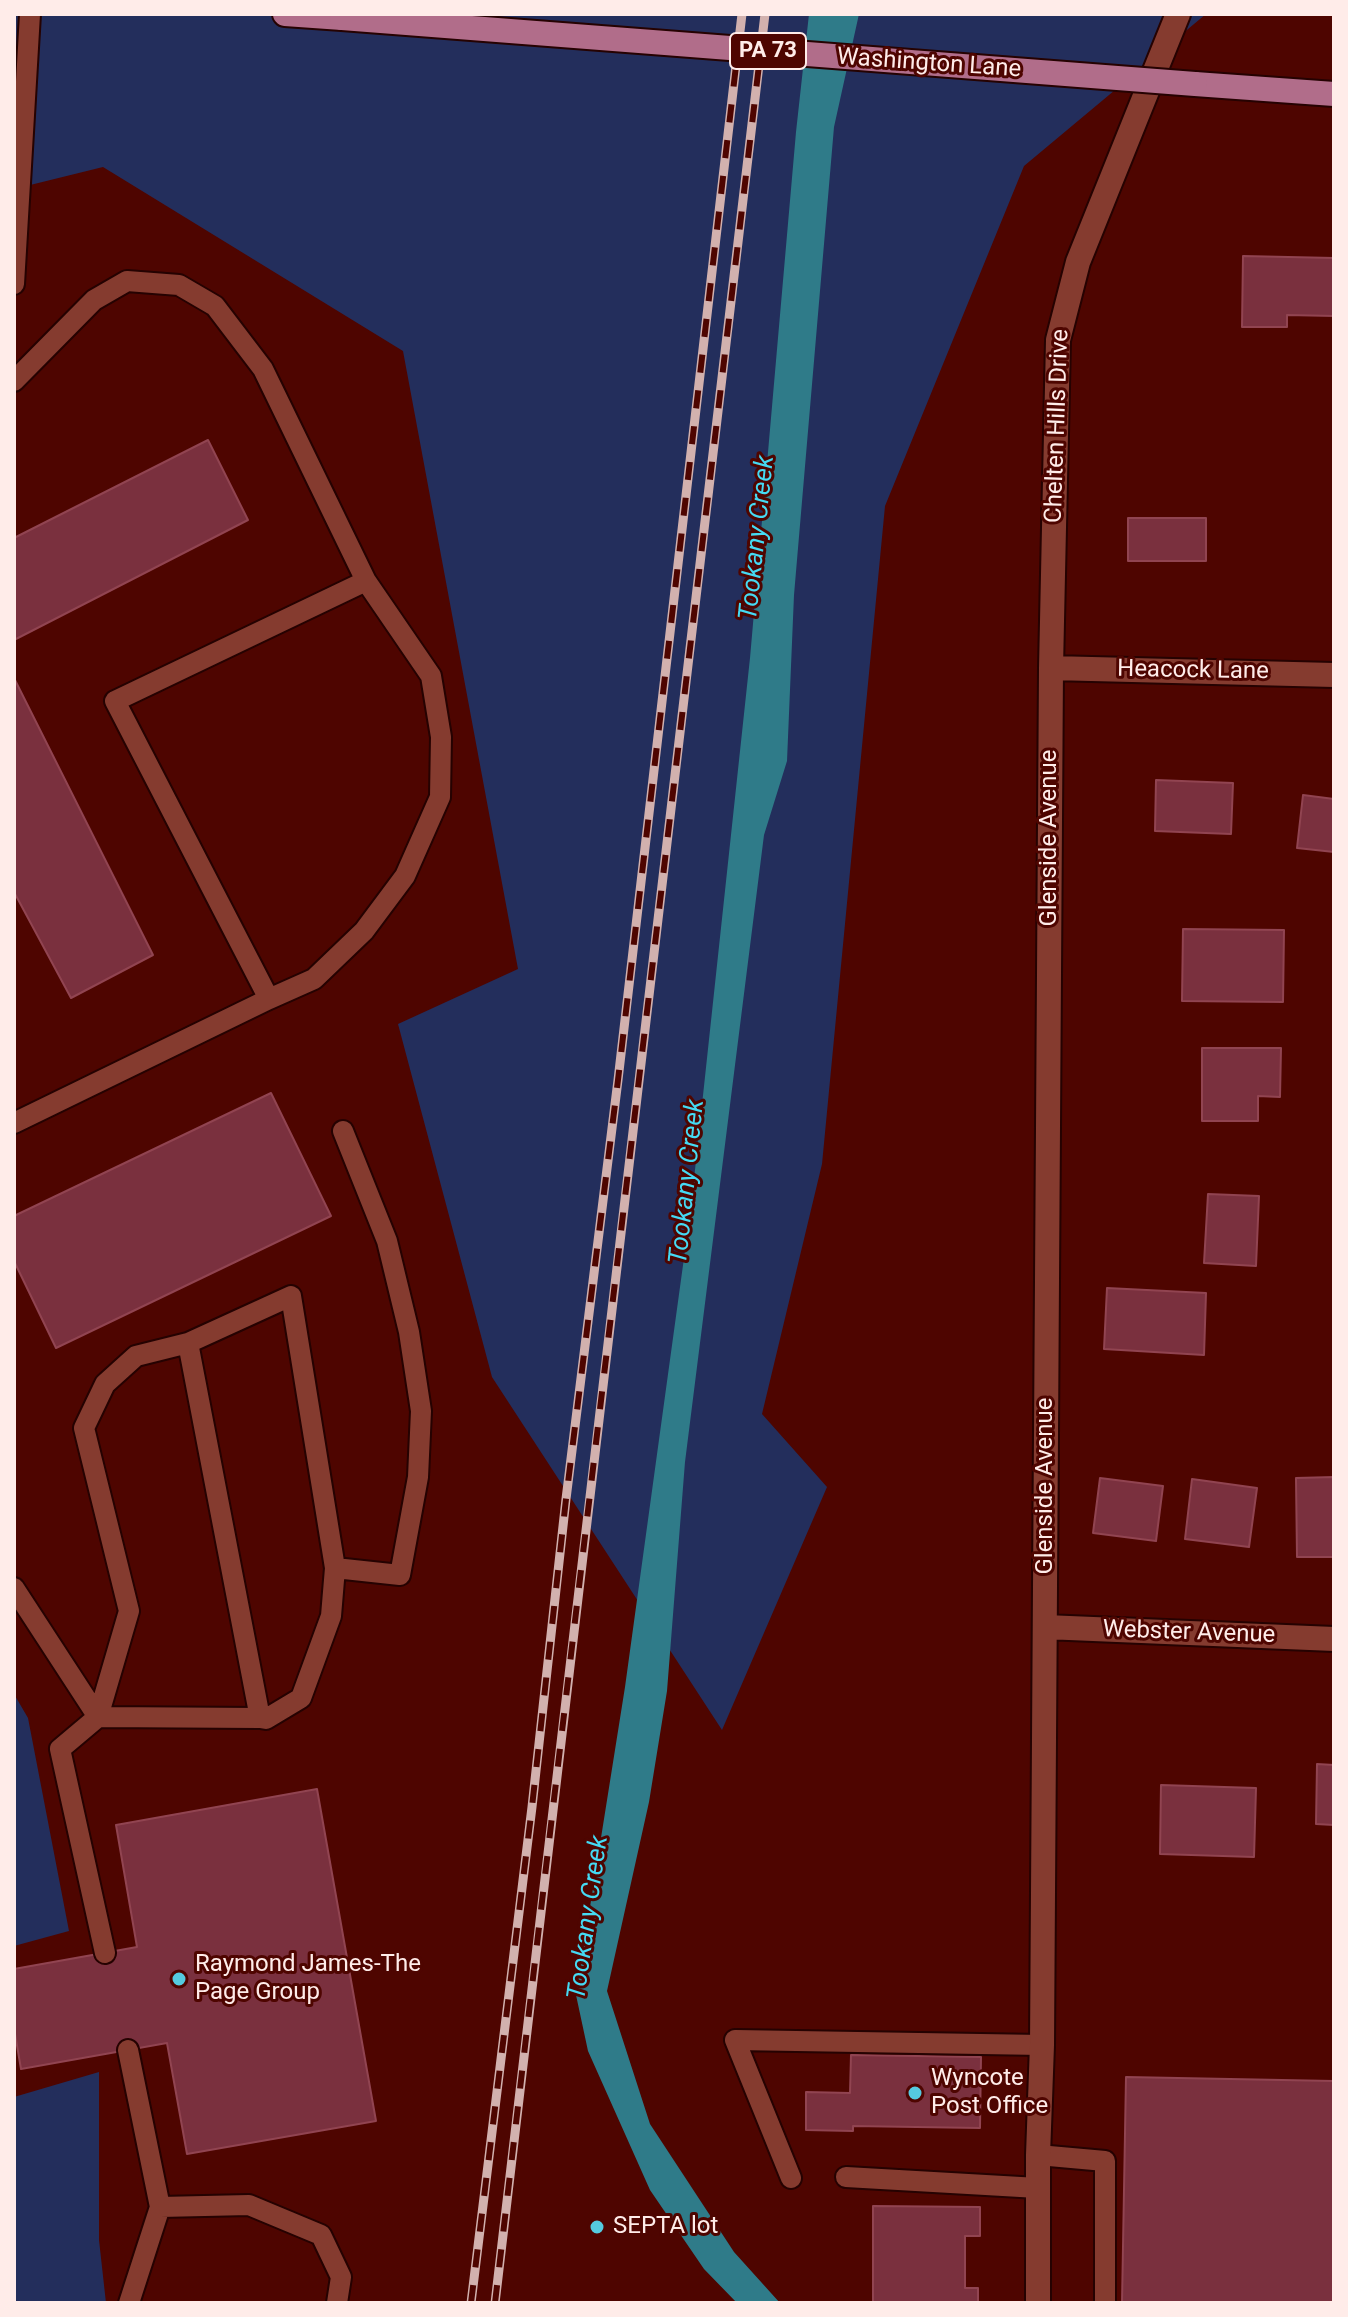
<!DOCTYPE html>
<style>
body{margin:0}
#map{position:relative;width:1348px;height:2317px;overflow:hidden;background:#4e0500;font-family:Roboto,sans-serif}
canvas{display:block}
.frame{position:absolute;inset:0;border:16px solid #ffece9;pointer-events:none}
</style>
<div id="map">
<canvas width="1348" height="2317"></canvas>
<div class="frame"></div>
</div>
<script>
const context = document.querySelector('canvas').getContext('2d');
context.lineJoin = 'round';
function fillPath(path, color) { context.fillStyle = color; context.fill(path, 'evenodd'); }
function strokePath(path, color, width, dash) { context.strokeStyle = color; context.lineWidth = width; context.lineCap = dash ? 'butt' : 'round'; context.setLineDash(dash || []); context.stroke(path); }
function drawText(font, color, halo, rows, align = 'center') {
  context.font = font + ' Roboto,sans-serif'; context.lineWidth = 6; context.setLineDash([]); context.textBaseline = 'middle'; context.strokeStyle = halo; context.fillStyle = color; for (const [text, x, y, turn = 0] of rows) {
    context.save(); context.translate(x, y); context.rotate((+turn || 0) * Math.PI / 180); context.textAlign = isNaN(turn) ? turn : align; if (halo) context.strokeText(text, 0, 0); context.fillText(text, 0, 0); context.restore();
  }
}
fillPath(new Path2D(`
 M14,14H1206L1024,166L885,506L822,1164L762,1414L827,1487L722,1730L492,1377L398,1024L518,969L403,351L103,167L14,189Z
 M14,1694L28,1718L69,1931L14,1946Z
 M99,2072V2240L106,2303H14V2097Z`), '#232e5c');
fillPath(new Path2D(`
 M809,14H859L834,127L794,595L787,761L764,835L685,1462L667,1691L649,1802L607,1991L650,2124L734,2252L780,2303H737L704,2269L650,2190L588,2051L576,1995L625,1687L691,1207L750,658L796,132Z`), '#2f7b89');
const building = new Path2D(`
 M1243,256L1334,258V316L1287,315V327H1242Z
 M208,440L248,520L14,640V538Z
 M1128,518H1206V561H1128Z
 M14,678L153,955L71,998L14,892Z
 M1156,780L1233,783L1231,834L1155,831Z
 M1303,795L1334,799V852L1297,848Z
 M1183,929L1284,930L1283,1002L1182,1001Z
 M1202,1048H1281L1280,1097L1258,1096V1121H1202Z
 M271,1093L331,1216L56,1348L14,1261V1216Z
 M1208,1194L1259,1196L1256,1266L1204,1263Z
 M1107,1288L1206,1293L1204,1355L1104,1349Z
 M1334,1477V1557H1297L1296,1478Z
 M1100,1478L1163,1486L1156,1541L1093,1533Z
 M1192,1479L1257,1488L1249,1547L1185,1539Z
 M1317,1764L1334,1765V1825L1316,1824Z
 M1161,1785L1256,1788L1254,1857L1160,1854Z
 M317,1789L376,2121L187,2154L167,2043L21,2069L14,2028V1969L137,1947L116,1825Z
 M851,2055L981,2057L980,2128L853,2126V2131L806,2130V2092L850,2093Z
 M1126,2077L1334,2081V2303H1122Z
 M873,2206L980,2207V2236H965V2288H978V2303H873Z`);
fillPath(building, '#7a303e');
strokePath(building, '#914451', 2);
const service = new Path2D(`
 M14,284L30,14
 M14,381L94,300L127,281L179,285L215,306L263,369L366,581L431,676L441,737L440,797L405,876L364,931L314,979L269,999L115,701L366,581
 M14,1123L269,999
 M188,1343L291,1296L335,1568L331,1616L301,1698L266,1719L260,1718
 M335,1568L400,1575L418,1477L421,1411L409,1332L387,1241L343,1131
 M14,1588L98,1717
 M98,1717L129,1611L84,1428L105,1384L136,1356L188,1343L260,1718L98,1717L60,1749L105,1953
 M128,2050L160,2207
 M1038,2155L1105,2161V2303
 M846,2177L1038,2188
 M791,2178L735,2040L1042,2045
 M129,2303L160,2207L249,2205L321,2235L341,2277L337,2303`);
const minor = new Path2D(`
 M1051,668L1334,675
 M1045,1627L1334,1639
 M1038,2303V2155L1042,2045L1051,668L1058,340L1078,262L1178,14`);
const primary = new Path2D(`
 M285,14L342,18
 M1195,84L1334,94`);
strokePath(service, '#250201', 24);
strokePath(minor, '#250201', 28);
strokePath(primary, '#250201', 28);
strokePath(service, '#853b2f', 20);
strokePath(minor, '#853b2f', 24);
strokePath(primary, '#b16d8a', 24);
const rail = new Path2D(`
 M471,2303L532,1807L566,1499L618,1080L742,14
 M495,2303C584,1540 675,777 765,14`);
strokePath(rail, '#d2b1ae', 9);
strokePath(rail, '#4e0500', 6, [18]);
const primaryBridge = new Path2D(`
 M342,18L1195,84`);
strokePath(primaryBridge, '#250201', 28, []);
strokePath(primaryBridge, '#b16d8a', 24);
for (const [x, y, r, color] of [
 [179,1979,8,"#55cadf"],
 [915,2093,8,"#55cadf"],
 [597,2227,8,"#55cadf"]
]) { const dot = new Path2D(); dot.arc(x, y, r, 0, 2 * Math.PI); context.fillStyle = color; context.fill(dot); strokePath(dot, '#4e0500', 3); }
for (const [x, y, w] of [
 [768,51,76]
]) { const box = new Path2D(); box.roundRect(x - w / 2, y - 18, w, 36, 6); context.fillStyle = '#4e0500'; context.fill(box); strokePath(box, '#ffece9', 2); }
drawText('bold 22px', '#ffece9', null, [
 ["PA 73",768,51]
]);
drawText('24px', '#ffece9', '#4e0500', [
 ["Washington Lane",929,64,4],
 ["Chelten Hills Drive",1058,426,-88],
 ["Heacock Lane",1193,671,1],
 ["Glenside Avenue",1050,838,-90],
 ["Glenside Avenue",1046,1486,-90],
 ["Webster Avenue",1189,1633,2]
]);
drawText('24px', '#ffece9', '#4e0500', [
 ["Raymond James-The",195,1965],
 ["Page Group",195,1993],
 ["Wyncote",931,2079],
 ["Post Office",931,2107],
 ["SEPTA lot",613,2227]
], 'left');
drawText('italic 26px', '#45daf3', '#4e0500', [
 ["Tookany Creek",758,538,-84],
 ["Tookany Creek",688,1182,-84],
 ["Tookany Creek",589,1918,-82]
]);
</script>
